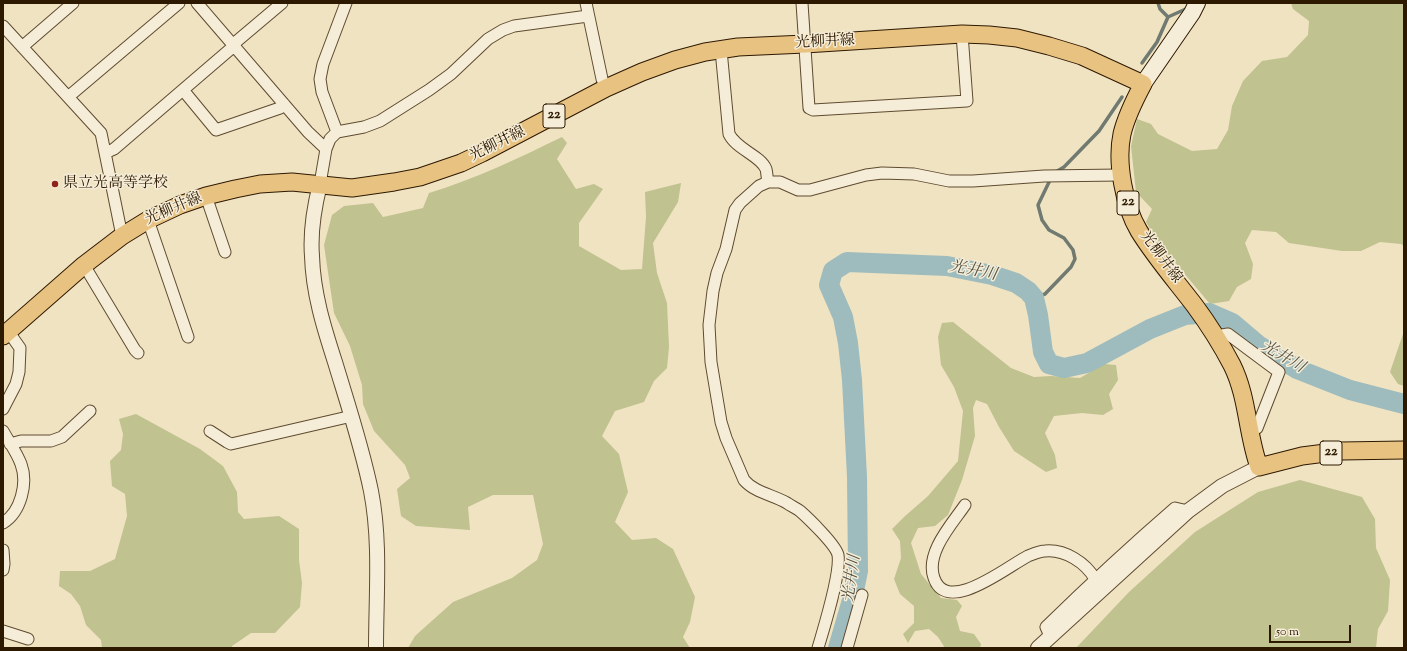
<!DOCTYPE html>
<meta charset="utf-8">
<style>
body{margin:0}
#map{position:relative;width:1407px;height:651px;overflow:hidden;background:#f0e3c2;font-family:"Sorts Mill Goudy",serif}
canvas{display:block}
.frame{position:absolute;inset:0;border:4px solid #2d1800;pointer-events:none}
.scale{position:absolute;left:1269px;top:625px;width:82px;height:18px;box-sizing:border-box;border:2px solid #2d1800;border-top:0;padding-left:5px;font-size:12px;line-height:14px;white-space:nowrap;color:#2d1800;-webkit-text-stroke:3px #f5edd7;paint-order:stroke}
</style>
<div id="map">
<canvas width="1407" height="651"></canvas>
<div class="frame"></div>
<div class="scale">50 m</div>
</div>
<script>
const context = document.querySelector('canvas').getContext('2d');
context.lineJoin = 'round';
function fillPath(path, color) { context.fillStyle = color; context.fill(path, 'evenodd'); }
function strokePath(path, color, width, dash) { context.strokeStyle = color; context.lineWidth = width; context.lineCap = dash ? 'butt' : 'round'; context.setLineDash(dash || []); context.stroke(path); }
function drawText(font, color, halo, rows, align = 'center') {
  context.font = font + ' "Sorts Mill Goudy","Noto Serif JP",serif'; context.lineWidth = 3; context.setLineDash([]); context.textBaseline = 'middle'; context.strokeStyle = halo; context.fillStyle = color; for (const [text, x, y, turn = 0] of rows) {
    context.save(); context.translate(x, y); context.rotate((+turn || 0) * Math.PI / 180); context.textAlign = isNaN(turn) ? turn : align; if (halo) context.strokeText(text, 0, 0); context.fillText(text, 0, 0); context.restore();
  }
}
fillPath(new Path2D(`
 M1291,3H1404V246L1401,244L1380,242L1361,251H1342L1289,243L1276,232L1252,230L1245,243L1253,264L1251,279L1237,287L1229,301L1210,304L1157,241L1146,222L1152,209L1136,192L1131,146L1137,119L1151,124L1158,134L1192,151L1217,149L1228,130L1232,106L1243,81L1262,61L1287,57L1308,35L1309,21L1293,9Z
 M562,137L567,143L557,159L576,189L594,184L603,189L579,223V246L621,270L642,269L646,217L645,192L681,183L678,202L653,243L657,273L667,303L669,347L667,368L654,381L644,402L615,411L602,436L619,454L628,492L615,522L632,540L656,538L673,549L695,597L690,622L683,637L690,648H408L415,636L453,602L512,578L537,560L543,544L533,495H493L468,507L470,530L416,526L401,516L397,489L410,478L405,465L374,431L363,404L362,385L350,346L334,313L324,245L332,215L344,206L373,203L383,217L423,208L429,193C475,179 519,158 562,137Z
 M953,322L1011,368L1034,377L1051,376L1080,378L1104,364L1116,365L1118,380L1109,394L1113,409L1103,415L1082,413L1054,416L1045,433L1055,455L1057,468L1046,472L1014,451L999,427L987,404L976,400L973,408L975,436L962,480L948,515L935,526L918,528L911,543L921,574L941,598L957,600L962,606L956,617L960,631L974,634L981,644L980,648H945L938,637L929,629L915,631L908,643L903,634L914,623V606L900,594L894,579L901,558L900,541L892,529L904,517L928,496L958,461L963,411L954,387L941,365L938,337L942,323Z
 M1404,331V386L1398,384L1390,372Z
 M136,414L200,449L223,466L237,492L238,512L244,519L279,516L299,529V560L302,583L300,607L275,633H251L232,646V648H102L101,640L86,625L80,606L71,594L59,586L60,571H90L115,559L127,516L125,494L112,486L110,461L121,450L123,434L119,419Z
 M1300,480L1362,497L1375,519L1376,548L1390,580L1388,611L1378,629L1376,648H1076L1129,592L1195,532L1258,492Z`), '#c0c28f');
strokePath(new Path2D(`
 M1158,3L1160,9L1168,17
 M1142,63L1157,42L1168,17L1188,8
 M1054,173L1064,167L1099,131L1122,97
 M1034,298L1045,294L1071,267L1075,259L1073,250L1064,238L1049,230L1042,220L1038,205L1051,178`), '#717a71', 3.5);
strokePath(new Path2D(`
 M838,648L852,600L858,571L857,477L852,380L848,343L843,317L829,285L833,271L847,262L947,266L992,275L1016,283L1028,291L1034,298L1038,315L1043,352L1049,364L1064,368L1087,363L1150,329L1185,315L1209,313L1232,323L1258,345L1297,369L1350,390L1404,404`), '#9ebcbd', 20);
const minor = new Path2D(`
 M197,3L308,132L326,149
 M586,3L602,79L606,88
 M802,3L809,108L813,110L967,101L962,34
 M3,26L101,133L122,236
 M22,47L73,3
 M721,50L729,134C737,150 760,155 766,169C767,173 767,178 768,182
 M183,90L216,130L280,108L284,104
 M68,97L179,3
 M337,132L322,92L320,79L323,64L346,3
 M105,153L114,149L234,46L237,41L282,3
 M320,184L326,149L330,139L337,132L364,127L380,121L429,90L451,74L488,39L503,30L514,26L588,16
 M206,196L225,252
 M148,220L188,337
 M84,265L135,350L138,353
 M1216,336L1228,334L1279,372L1257,428L1251,432
 M3,409L16,384L19,372L20,348L8,331
 M3,431C9,442 17,453 21,464C28,483 21,512 3,523
 M210,431L227,442L231,444L352,416
 M10,444L21,441H51L62,437L90,411
 M965,505C952,524 925,553 934,578C947,616 1008,566 1028,556C1033,554 1040,551 1045,551C1065,549 1086,563 1095,579
 M3,550L4,564L3,570
 M3,631L28,639
 M1050,636L1046,627C1088,586 1131,546 1175,508L1188,511
 M818,648C824,627 841,574 838,555C836,545 808,518 800,511C796,508 791,506 787,503C773,495 754,492 744,480L726,438L721,422L711,362L709,325L713,291L717,273L726,249L735,210L740,203L759,186L768,182H780L798,190H810L866,175L882,173L914,174L949,181H973L1044,176L1120,175
 M847,648L862,595`);
const tertiary = new Path2D(`
 M320,184C314,208 310,231 312,256C313,293 324,328 335,362C348,405 362,447 371,491C381,542 376,596 376,648
 M1038,648L1188,511L1222,486L1259,467`);
const secondary = new Path2D(`
 M1143,84L1192,13L1197,3`);
const primary = new Path2D(`
 M3,336L84,265L122,236L148,220L180,205L206,196L235,189L260,184L292,182L352,188L394,182L420,177L461,163L482,153L606,88L642,72L675,60L705,52L738,47L805,44L962,34L989,35L1017,38L1049,46L1082,56L1143,84C1135,99 1126,117 1122,134C1116,162 1124,206 1139,231C1155,257 1176,281 1195,306C1209,325 1221,344 1232,365C1248,397 1247,434 1259,467L1302,456L1341,451L1404,450`);
strokePath(minor, '#5e4b30', 13);
strokePath(tertiary, '#5e4b30', 16);
strokePath(secondary, '#2d1800', 18);
strokePath(primary, '#2d1800', 19);
strokePath(minor, '#f5edd7', 11);
strokePath(tertiary, '#f5edd7', 14);
strokePath(secondary, '#f5edd7', 16);
strokePath(primary, '#e8c281', 17);
for (const [x, y, r, color] of [
 [55,184,4,"#8f2418"]
]) { const dot = new Path2D(); dot.arc(x, y, r, 0, 2 * Math.PI); context.fillStyle = color; context.fill(dot); strokePath(dot, '#f5edd7', 1.5); }
for (const [x, y, w] of [
 [554,116,22],
 [1128,203,22],
 [1331,453,22]
]) { const box = new Path2D(); box.roundRect(x - w / 2, y - 12, w, 24, 3); context.fillStyle = '#f5edd7'; context.fill(box); strokePath(box, '#2d1800', 1); }
drawText('bold 14px', '#2d1800', null, [
 ["22",554,116],
 ["22",1128,203],
 ["22",1331,453]
]);
drawText('15px', '#2d1800', '#f5edd7', [
 ["光柳井線",825,43,-3],
 ["光柳井線",498,145,-26],
 ["光柳井線",174,210,-23],
 ["光柳井線",1160,258,54]
]);
drawText('15px', '#2d1800', '#f5edd7', [
 ["県立光高等学校",63,184]
], 'left');
drawText('italic 16px', '#555142', '#f5edd7', [
 ["光井川",973,272,11],
 ["光井川",1282,358,30],
 ["光井川",853,579,-82]
]);
</script>
